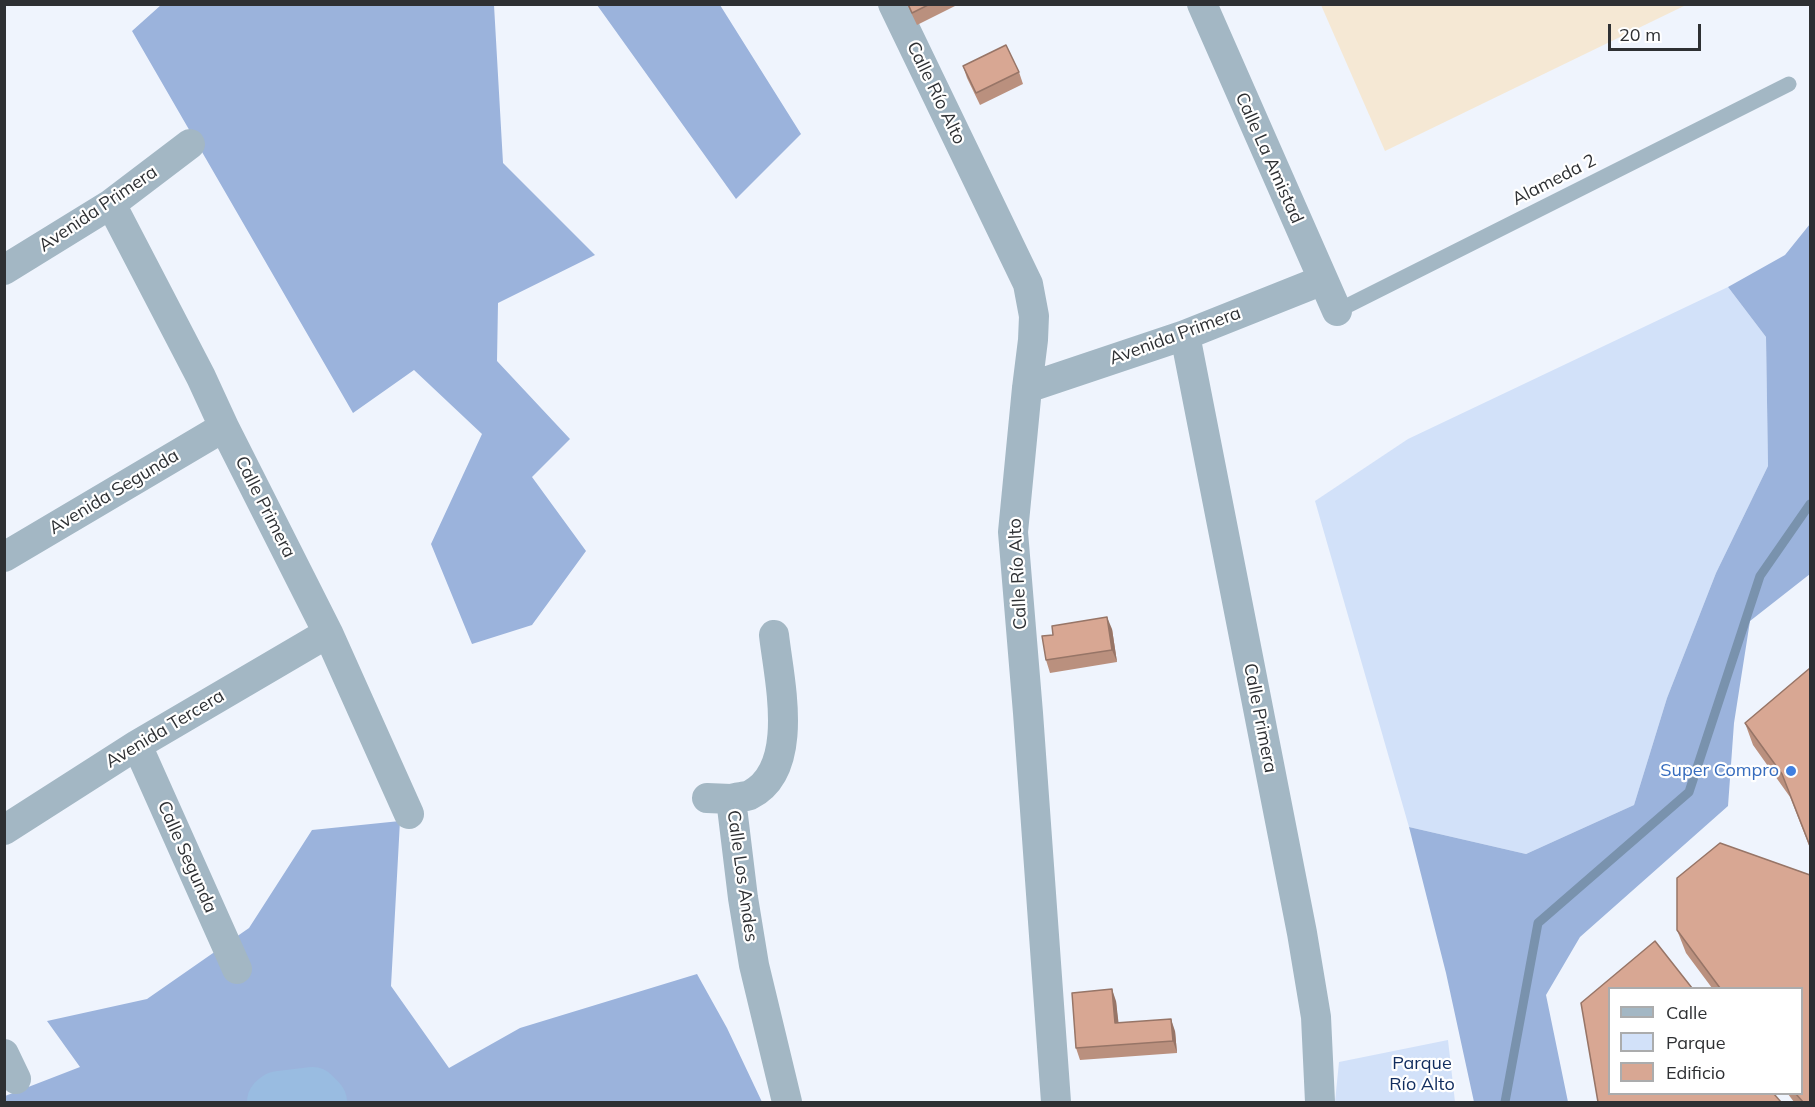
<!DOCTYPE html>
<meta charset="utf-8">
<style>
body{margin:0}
#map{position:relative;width:1815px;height:1107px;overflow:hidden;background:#eff4fd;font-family:Mulish,sans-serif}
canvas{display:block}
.frame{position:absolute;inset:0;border:6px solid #2e3033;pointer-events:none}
.legend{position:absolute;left:1608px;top:987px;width:195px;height:108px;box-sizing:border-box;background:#fff;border:2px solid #abacad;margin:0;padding:8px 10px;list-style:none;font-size:18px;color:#2e3033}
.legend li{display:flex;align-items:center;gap:12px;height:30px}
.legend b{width:30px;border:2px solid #abacad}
.scale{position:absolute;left:1608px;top:24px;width:93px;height:27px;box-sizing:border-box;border:3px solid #2e3033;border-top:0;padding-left:8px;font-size:18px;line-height:21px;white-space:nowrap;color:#2e3033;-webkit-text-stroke:4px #fff;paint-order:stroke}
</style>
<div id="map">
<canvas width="1815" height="1107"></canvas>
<div class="frame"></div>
<ul class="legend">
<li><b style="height:8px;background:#a3b7c4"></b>Calle</li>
<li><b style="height:16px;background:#d2e1f9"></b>Parque</li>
<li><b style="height:16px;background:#d8a793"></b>Edificio</li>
</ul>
<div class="scale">20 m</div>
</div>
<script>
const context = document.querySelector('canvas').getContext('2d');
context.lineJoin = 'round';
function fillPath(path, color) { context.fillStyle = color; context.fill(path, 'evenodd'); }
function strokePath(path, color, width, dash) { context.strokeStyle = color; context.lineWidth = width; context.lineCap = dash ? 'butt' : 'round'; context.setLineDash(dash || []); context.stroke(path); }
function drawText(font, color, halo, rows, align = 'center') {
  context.font = font + ' Mulish,sans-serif'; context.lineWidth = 4.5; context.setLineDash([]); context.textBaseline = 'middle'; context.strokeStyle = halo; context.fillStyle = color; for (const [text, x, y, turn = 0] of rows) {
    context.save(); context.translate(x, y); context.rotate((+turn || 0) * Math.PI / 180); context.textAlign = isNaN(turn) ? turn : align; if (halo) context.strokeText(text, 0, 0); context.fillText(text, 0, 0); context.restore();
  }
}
fillPath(new Path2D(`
 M1321,5H1686L1385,151Z`), '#f5e8d4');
fillPath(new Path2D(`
 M1728,287L1766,337L1768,466L1716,573L1667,698L1634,805L1526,854L1409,827L1315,501L1408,439Z
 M1448,1040L1455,1102H1335L1339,1062Z`), '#d2e1f9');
fillPath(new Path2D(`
 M161,5H494L503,163L595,255L498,303L497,361L570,439L532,477L586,551L532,625L472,644L431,544L482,434L414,370L353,413L132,31Z
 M597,5H720L801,134L736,199Z
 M1810,224V574L1750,621L1734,723L1728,806L1580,937L1546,995L1568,1102H1474L1446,973L1409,827L1526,854L1634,805L1667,698L1716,573L1768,466L1766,337L1728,287L1785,255Z
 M400,821L391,986L449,1068L520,1028L697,974L727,1028L762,1102H5V1096L80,1067L47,1021L147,999L249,928L312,830Z`), '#9bb3dc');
strokePath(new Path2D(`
 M1505,1102L1538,923L1689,792L1760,576L1810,504`), '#7992ad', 9);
strokePath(new Path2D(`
 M275,1102L279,1099L312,1095L319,1102`), '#99bce1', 56);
strokePath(new Path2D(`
 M1337,311L1789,84`), '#a3b7c4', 15);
strokePath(new Path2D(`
 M893,4L1028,284L1034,316L1033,340L1027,388L1013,532L1028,713L1056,1102
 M1202,4L1337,311
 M111,204L201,377L224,427L328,633L409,814
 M4,270L111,204L190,144
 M1185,335L1302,933L1316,1017L1320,1102
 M1027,388L1185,335L1323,280
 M4,557L224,427
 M774,635C779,680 801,769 750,795C745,797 737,797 731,799L743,898L754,965L787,1102
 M137,745L237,969
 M707,798L731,799
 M4,830L137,745L328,633
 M4,1054L16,1079`), '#a3b7c4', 30);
fillPath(new Path2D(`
 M907,4H959L917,25Z
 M963,66L1019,72L1023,84L980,105L967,78Z
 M1112,629L1117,662L1050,673L1046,660Z
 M1810,668V848L1790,797L1753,745L1745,723Z
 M1720,843L1810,875V1102H1794L1788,1094H1802V988H1712L1686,953L1677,930V878Z
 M1116,1001L1118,1023L1175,1031L1177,1053L1080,1060L1076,1048Z`), '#ba907e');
fillPath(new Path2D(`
 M1107,617L1112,629L1117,662L1112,650Z
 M1112,989L1116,1001L1120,1035L1115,1023Z
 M1171,1019L1175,1031L1177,1053L1173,1041Z`), '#977567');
const building = new Path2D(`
 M908,4H930L912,13Z
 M1006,45L1019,72L976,93L963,66Z
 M1107,617L1112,650L1046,660L1042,636L1053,635L1052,626Z
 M1810,668V846L1782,774L1745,723Z
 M1720,843L1810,875V1102H1803L1796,1094H1802V988H1720L1677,930V878Z
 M1655,941L1692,988H1610V1094H1774L1781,1102H1598L1581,1003Z
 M1112,989L1115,1023L1171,1019L1173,1041L1076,1048L1072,993Z`);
fillPath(building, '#d8a793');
strokePath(building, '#977567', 1.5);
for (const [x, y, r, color] of [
 [1791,771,6,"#3f7fe0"]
]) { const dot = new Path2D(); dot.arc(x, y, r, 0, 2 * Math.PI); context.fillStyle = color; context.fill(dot); strokePath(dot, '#fff', 2); }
drawText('18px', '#2e3033', '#fff', [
 ["Calle Río Alto",936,93,64],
 ["Calle La Amistad",1269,158,66],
 ["Alameda 2",1554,180,-27],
 ["Avenida Primera",98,209,-34],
 ["Avenida Primera",1175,336,-20],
 ["Avenida Segunda",114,492,-31],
 ["Calle Primera",265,507,63],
 ["Calle Río Alto",1018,574,-93],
 ["Calle Primera",1260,718,79],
 ["Avenida Tercera",165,729,-31],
 ["Calle Segunda",187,857,66],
 ["Calle Los Andes",742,876,82]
]);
drawText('18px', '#366cbe', '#fff', [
 ["Super Compro",1779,771]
], 'right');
drawText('18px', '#112d5f', '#fff', [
 ["Parque",1422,1064],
 ["Río Alto",1422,1085]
]);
</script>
